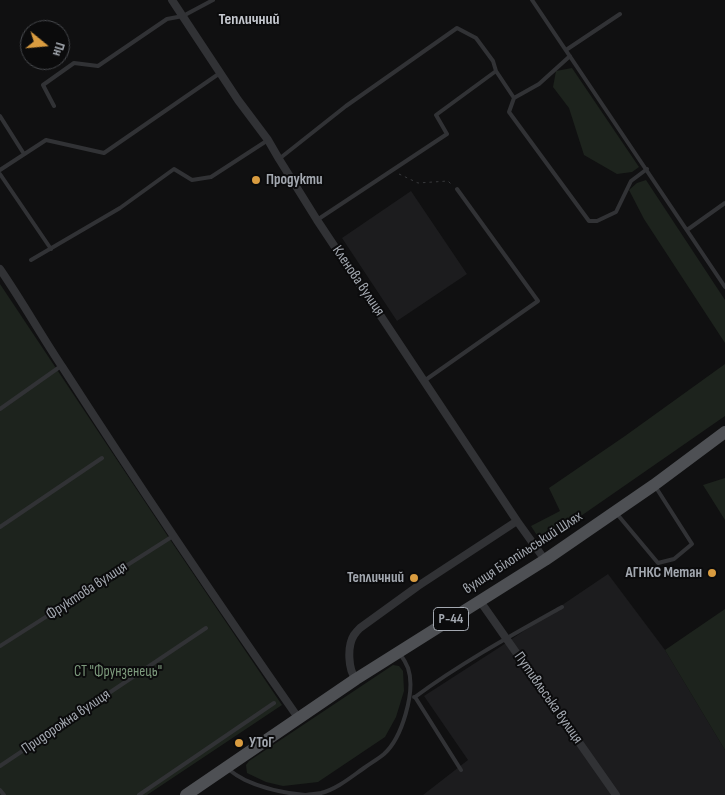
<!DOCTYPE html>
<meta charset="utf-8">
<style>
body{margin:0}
#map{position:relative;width:725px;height:795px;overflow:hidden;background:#101011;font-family:"Sofia Sans Condensed",sans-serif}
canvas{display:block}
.north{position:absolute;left:20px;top:20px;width:50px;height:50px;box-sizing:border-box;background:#0b0b0c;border:1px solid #484a4e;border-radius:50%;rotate:107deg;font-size:14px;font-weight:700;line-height:20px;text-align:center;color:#a3a8b0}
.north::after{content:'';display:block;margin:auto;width:18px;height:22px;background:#d99c40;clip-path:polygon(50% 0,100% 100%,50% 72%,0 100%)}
</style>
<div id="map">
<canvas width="725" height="795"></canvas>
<div class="north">Пн</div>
</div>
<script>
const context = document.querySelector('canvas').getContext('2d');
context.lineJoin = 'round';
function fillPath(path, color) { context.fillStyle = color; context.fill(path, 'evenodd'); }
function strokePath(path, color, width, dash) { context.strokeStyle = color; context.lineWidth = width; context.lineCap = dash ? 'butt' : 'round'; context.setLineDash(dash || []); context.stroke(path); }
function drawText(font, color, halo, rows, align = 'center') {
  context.font = font + ' "Sofia Sans Condensed",sans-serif'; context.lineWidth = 4; context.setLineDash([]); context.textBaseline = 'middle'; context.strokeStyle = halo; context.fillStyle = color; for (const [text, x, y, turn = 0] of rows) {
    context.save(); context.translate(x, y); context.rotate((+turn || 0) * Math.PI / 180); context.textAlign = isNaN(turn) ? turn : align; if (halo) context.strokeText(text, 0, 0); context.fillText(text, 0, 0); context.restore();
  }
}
fillPath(new Path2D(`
 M411,191L467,274L397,321L342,238Z
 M608,574L665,650L725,750V795H423L468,760L424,696L500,647Z`), '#1c1c1e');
fillPath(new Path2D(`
 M572,68L639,167L632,172L617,174L584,155L569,108L553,87L556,71Z
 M646,180L725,300V343L644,219L629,190L637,183Z
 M0,284L169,538L282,705L147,795H0Z
 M725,364V416L542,543L531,526L560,511L549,488L625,436Z
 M725,478V520L703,485Z
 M725,609V750L665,650Z
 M393,665L399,666L403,671L404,691L396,717L385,737L318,782L283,786L266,782L247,773L246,765L249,761Z`), '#1d231d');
strokePath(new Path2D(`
 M399,174L418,183L448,181L452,185`), '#38393c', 1, [2.5, 4]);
strokePath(new Path2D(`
 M532,0L725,287
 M566,50L620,14
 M496,71L514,98L509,112L589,221H597L616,212L631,181L647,169
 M514,98L539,84L570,56
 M54,106L43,85L74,63L98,66L167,19L183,16L213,0
 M0,116L24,154
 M279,159L346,106L457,28L476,38L493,61L496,71L436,115L447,134L317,220
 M0,170L46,140L104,153L220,73
 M0,174L51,249
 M687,230L725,203
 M31,260L120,208L174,169L192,180L211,177L268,140
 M424,381L538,301L457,189
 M0,409L61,366
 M617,514L658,563L674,559L692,544L655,486
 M0,527L102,458
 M0,646L173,536
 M414,697H415L461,770
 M415,697C461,663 512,635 562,607
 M0,766L206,628
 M228,769C233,773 239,777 245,780C264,789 284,793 305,795
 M0,790L4,795
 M139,795L274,703
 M306,795C311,794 316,794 321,793C337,789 351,777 364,768C371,763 378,759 384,754C402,738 416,691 408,668C406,663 403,658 400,654`), '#313235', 4);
strokePath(new Path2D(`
 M172,0L238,100L268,140L279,159L317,220L517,521L545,560
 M0,269C22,301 41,335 63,368C139,486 218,603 299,719
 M480,601L616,795
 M356,679C348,670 347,646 354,635C356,632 358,630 360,628L418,586L517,521`), '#313235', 8);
strokePath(new Path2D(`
 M186,795L356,679L545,560L654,485L725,432`), '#4e5054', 12);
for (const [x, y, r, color] of [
 [256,180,5,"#d99c40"],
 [712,573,5,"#d99c40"],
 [414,578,5,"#d99c40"],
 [239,743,5,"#d99c40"]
]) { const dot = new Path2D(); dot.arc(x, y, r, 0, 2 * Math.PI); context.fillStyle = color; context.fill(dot); strokePath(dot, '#0b0b0c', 2); }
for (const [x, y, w] of [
 [451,619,35]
]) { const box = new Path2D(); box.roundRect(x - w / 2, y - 11.5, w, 23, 4); context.fillStyle = '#0b0b0c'; context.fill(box); strokePath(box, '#a3a8b0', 1); }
drawText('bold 14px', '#a3a8b0', null, [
 ["Р-44",451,619]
]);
drawText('bold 15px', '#a3a8b0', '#0b0b0c', [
 ["Продукти",266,180],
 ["АГНКС Метан",702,573,"right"],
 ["Тепличний",404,578,"right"],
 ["УТоГ",249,743]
], 'left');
drawText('15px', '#a3a8b0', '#0b0b0c', [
 ["Кленова вулиця",358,281,56],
 ["вулиця Білопільський Шлях",523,553,-33],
 ["Фруктова вулиця",87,591,-33],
 ["Путивльська вулиця",548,698,55],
 ["Придорожна вулиця",66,722,-34]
]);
drawText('15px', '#7c997c', '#0b0b0c', [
 ["СТ \"Фрунзенець\"",118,672]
]);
drawText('bold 16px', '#c3c6cd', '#0b0b0c', [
 ["Тепличний",249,20]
]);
</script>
